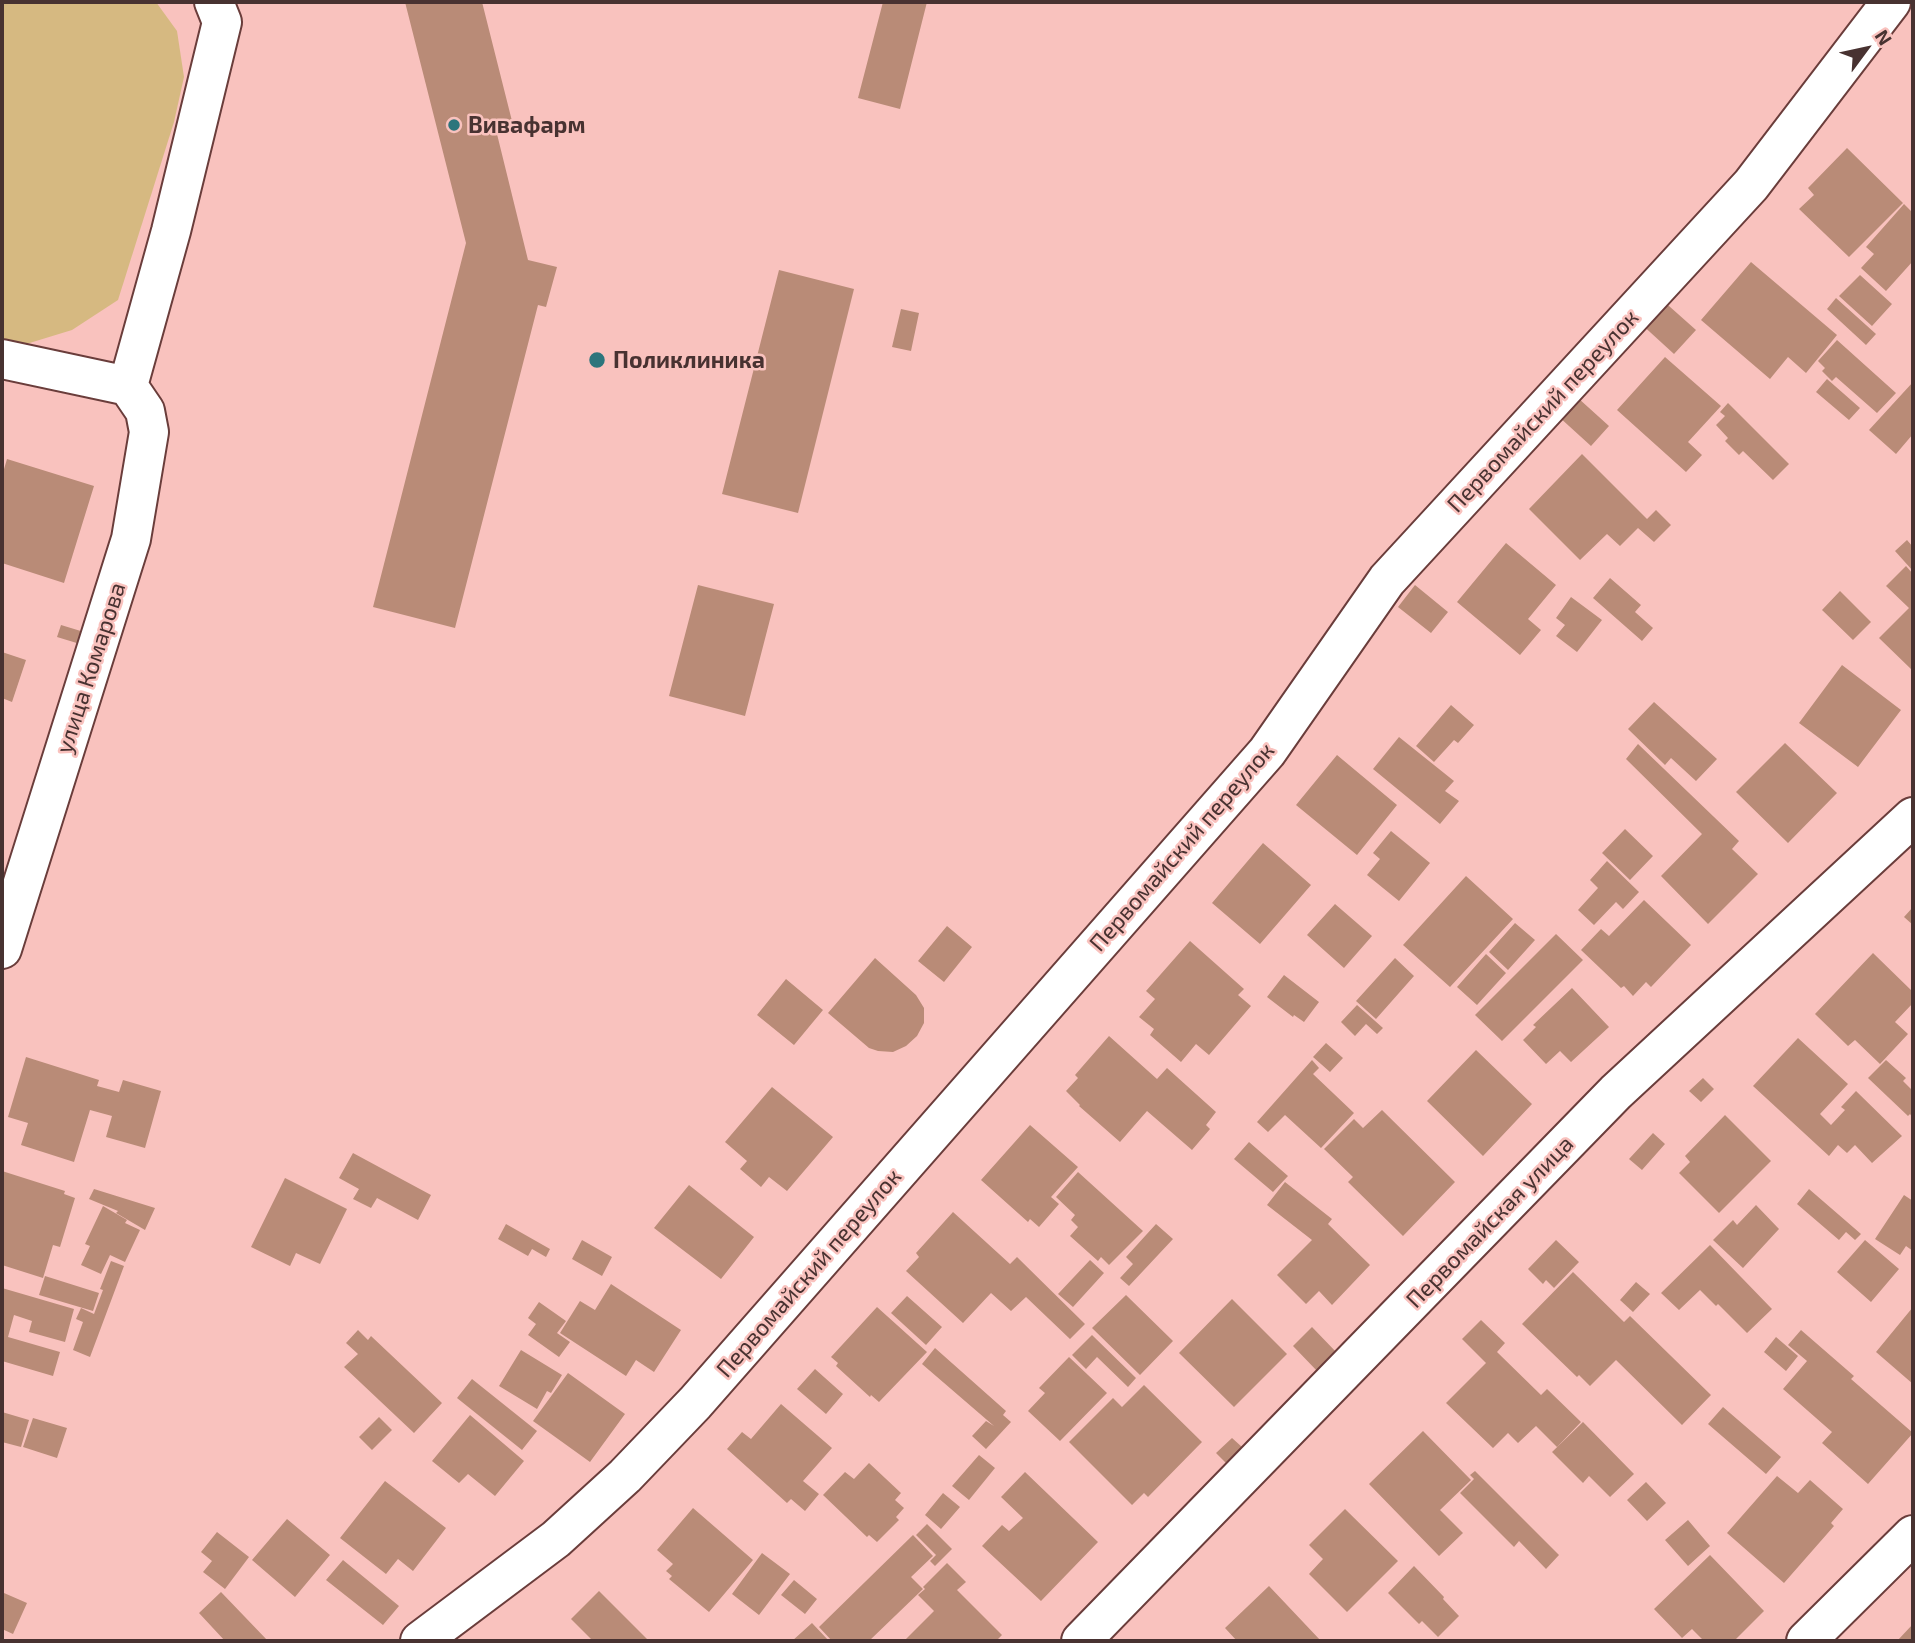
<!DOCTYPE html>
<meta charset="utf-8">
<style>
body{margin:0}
#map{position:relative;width:1915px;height:1643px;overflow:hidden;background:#f9c2be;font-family:"Exo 2",sans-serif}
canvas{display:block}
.frame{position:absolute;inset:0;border:4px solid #483231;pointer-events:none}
.north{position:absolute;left:1831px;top:14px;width:70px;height:70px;-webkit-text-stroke:5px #f9c2be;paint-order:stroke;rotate:57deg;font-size:19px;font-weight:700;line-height:28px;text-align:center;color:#483231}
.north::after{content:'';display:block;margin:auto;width:24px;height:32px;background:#483231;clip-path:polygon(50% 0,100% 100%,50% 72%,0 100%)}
</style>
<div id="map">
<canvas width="1915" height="1643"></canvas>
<div class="frame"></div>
<div class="north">N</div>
</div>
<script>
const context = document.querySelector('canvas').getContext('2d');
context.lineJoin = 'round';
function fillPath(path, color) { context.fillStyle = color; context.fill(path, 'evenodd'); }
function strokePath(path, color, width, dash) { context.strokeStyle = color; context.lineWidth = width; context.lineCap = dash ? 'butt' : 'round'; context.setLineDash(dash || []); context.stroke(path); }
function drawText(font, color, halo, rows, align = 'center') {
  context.font = font + ' "Exo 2",sans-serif'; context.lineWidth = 5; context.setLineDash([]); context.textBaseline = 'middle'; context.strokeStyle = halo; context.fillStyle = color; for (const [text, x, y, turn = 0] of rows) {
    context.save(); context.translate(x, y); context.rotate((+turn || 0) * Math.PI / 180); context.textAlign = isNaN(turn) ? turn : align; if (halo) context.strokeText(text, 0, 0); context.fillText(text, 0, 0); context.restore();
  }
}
fillPath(new Path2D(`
 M2,2H156L177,31L184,77L174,122L118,300L72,330L23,345L2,343Z`), '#d6b981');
fillPath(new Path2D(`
 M405,2H482L513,125L496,130L528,260L557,267L546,307L538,305L455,628L373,607L466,243Z
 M883,2H927L900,109L858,98Z
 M1847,148L1903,203L1849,257L1799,209L1814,195L1808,188Z
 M1904,204L1913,213V261L1886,291L1861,268L1874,254L1866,247Z
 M1751,262L1837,335L1806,373L1788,357L1770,379L1701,320Z
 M779,270L854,289L798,513L722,494Z
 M1860,275L1892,304L1872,326L1839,296Z
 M1660,298L1696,330L1674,354L1639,322Z
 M1836,298L1876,334L1866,345L1827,309Z
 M901,309L919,313L911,351L892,347Z
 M1837,340L1896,393L1877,413L1836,377L1832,381L1822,371L1825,368L1818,361Z
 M1665,357L1721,406L1688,442L1702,455L1686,472L1617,410Z
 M1827,379L1860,408L1849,420L1816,392Z
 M1913,382V434L1896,454L1869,430Z
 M1578,398L1609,426L1591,446L1558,416Z
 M1728,403L1789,464L1773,480L1743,451L1739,455L1725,441L1728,438L1716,425L1725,416L1720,412Z
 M1582,454L1647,519L1656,510L1671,525L1654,542L1638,528L1620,546L1607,534L1580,560L1529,509Z
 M7,459L94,486L64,583L2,563V476Z
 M1907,540L1913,547V571L1895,551Z
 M1506,543L1556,585L1528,619L1541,630L1520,655L1457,602Z
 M1906,566L1913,574V671L1879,638L1909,608L1886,586Z
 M1610,578L1641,605L1635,612L1653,628L1642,641L1593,598Z
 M698,585L774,604L745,716L669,696Z
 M1415,585L1448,612L1431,633L1398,607Z
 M1840,591L1871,622L1853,640L1822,610Z
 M1571,597L1602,620L1577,652L1556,636L1565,625L1556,618Z
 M61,625L84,632L80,644L57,637Z
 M2,652L26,660L12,702L2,698Z
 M1842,665L1901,710L1858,767L1799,723Z
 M1654,702L1717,759L1696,781L1671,758L1665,765L1628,729Z
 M1451,705L1474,725L1458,743L1454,740L1434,762L1416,746Z
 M1399,737L1454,781L1445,791L1459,801L1440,824L1373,769Z
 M1785,743L1837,793L1788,843L1736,792Z
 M1638,744L1739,841L1732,849L1758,874L1708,924L1661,876L1702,834L1626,759Z
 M1337,755L1397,805L1357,855L1296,805Z
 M1625,829L1653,856L1630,880L1602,853Z
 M1391,831L1430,863L1399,901L1367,875L1380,859L1373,853Z
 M1263,843L1311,885L1260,944L1212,903Z
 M1607,861L1639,892L1623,909L1616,902L1594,925L1578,910L1598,888L1590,880Z
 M1466,876L1513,919L1450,987L1403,945Z
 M1644,900L1691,945L1651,987L1646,982L1633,996L1624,986L1621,988L1581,950L1601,929L1609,936Z
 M1335,904L1372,936L1344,968L1307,935Z
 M1913,907V925L1904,917Z
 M1515,923L1535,940L1508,970L1489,952Z
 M947,926L972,947L944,982L918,961Z
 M1556,934L1583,960L1502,1041L1475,1015Z
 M1190,941L1244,989L1238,995L1251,1006L1209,1055L1196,1044L1181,1062L1150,1035L1154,1029L1139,1017L1155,999L1146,991Z
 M1873,953L1913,992V1003L1895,1022L1908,1034L1880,1064L1855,1040L1848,1046L1815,1014Z
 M1486,954L1506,973L1477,1005L1457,987Z
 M875,958L916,995L924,1008V1023L917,1036L906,1046L893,1052L878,1051L869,1048L828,1013Z
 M1395,958L1414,976L1376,1019L1356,1001Z
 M1284,975L1319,1002L1304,1022L1294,1015L1293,1017L1267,997Z
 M786,979L823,1010L794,1045L757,1015Z
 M1572,988L1609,1027L1571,1062L1560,1051L1546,1064L1523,1040L1536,1027L1533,1025Z
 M1357,1005L1383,1028L1377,1034L1366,1024L1355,1036L1341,1022Z
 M1109,1036L1157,1079L1167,1068L1216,1112L1206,1125L1210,1129L1192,1150L1147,1111L1120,1142L1079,1106L1080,1105L1066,1091L1078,1078L1075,1075Z
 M1798,1038L1848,1084L1820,1114L1831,1125L1845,1110L1841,1107L1856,1091L1902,1136L1872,1163L1855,1145L1847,1153L1838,1145L1829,1156L1753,1086Z
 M1326,1043L1343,1058L1330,1072L1313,1057Z
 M1476,1050L1532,1104L1483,1156L1427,1101Z
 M26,1057L99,1080L97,1086L119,1092L123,1080L161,1091L145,1148L106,1137L112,1116L90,1110L74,1162L21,1145L28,1123L8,1117Z
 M1312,1060L1319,1068L1313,1074L1354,1113L1321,1148L1285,1115L1268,1132L1257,1122Z
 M1886,1060L1906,1078L1903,1081L1913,1091V1118L1910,1114L1908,1116L1868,1078Z
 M1703,1078L1714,1089L1701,1102L1689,1091Z
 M772,1087L833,1137L787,1191L769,1177L761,1187L740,1169L747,1161L725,1142Z
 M1382,1110L1455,1182L1403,1236L1348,1182L1353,1177L1324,1149L1354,1119L1363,1128Z
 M1725,1115L1771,1161L1719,1213L1679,1173L1690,1162L1685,1156Z
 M1030,1125L1078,1167L1051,1197L1059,1204L1039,1227L1030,1219L1028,1222L981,1180Z
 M1653,1133L1665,1144L1642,1170L1629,1159Z
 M1249,1142L1288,1176L1273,1192L1234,1159Z
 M353,1153L431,1195L418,1220L377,1198L371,1208L353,1199L359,1189L339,1178Z
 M2,1171L65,1191L64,1194L75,1198L60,1247L53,1245L43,1278L2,1265Z
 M1078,1172L1143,1231L1109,1265L1101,1257L1098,1261L1070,1236L1078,1227L1071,1220L1075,1215L1056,1197Z
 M285,1178L347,1209L320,1264L296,1253L290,1266L251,1247Z
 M1285,1182L1332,1219L1328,1224L1370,1265L1332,1305L1319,1291L1306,1304L1277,1275L1312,1240L1267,1205Z
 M689,1185L754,1237L721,1279L654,1228Z
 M94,1189L155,1208L145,1230L116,1213L118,1211L89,1199Z
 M1809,1189L1861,1234L1855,1240L1846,1232L1839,1240L1797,1204Z
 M1904,1195L1913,1201V1251L1906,1246L1900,1255L1875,1239Z
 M1756,1205L1779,1229L1743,1268L1713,1240L1733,1220L1737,1225Z
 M103,1206L127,1220L125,1223L140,1230L125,1262L110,1255L101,1274L81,1265L90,1246L85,1244Z
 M953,1212L1010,1264L1017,1257L1085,1324L1070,1339L1026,1297L1011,1311L991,1293L963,1323L906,1271L919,1257L916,1253Z
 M506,1224L550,1249L546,1257L532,1249L528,1256L498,1239Z
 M1156,1224L1173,1239L1129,1286L1120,1278L1133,1264L1126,1257Z
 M582,1240L612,1257L602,1276L572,1259Z
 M1556,1240L1579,1262L1554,1288L1546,1280L1543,1284L1528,1269Z
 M1865,1240L1899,1269L1871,1302L1837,1272Z
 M1710,1245L1772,1309L1747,1333L1718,1304L1716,1306L1700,1290L1679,1310L1661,1293Z
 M1090,1260L1104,1273L1073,1307L1058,1294Z
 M111,1261L124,1266L90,1357L73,1350L83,1322L76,1319L81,1308L94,1314L103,1290L100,1289Z
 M1573,1272L1624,1322L1630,1316L1711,1395L1682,1425L1616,1360L1590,1386L1579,1375L1577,1377L1522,1324Z
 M45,1276L99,1293L93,1311L39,1295Z
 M1636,1282L1650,1294L1633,1312L1620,1300Z
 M611,1284L681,1330L654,1372L636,1360L626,1376L560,1333L580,1301L595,1310Z
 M2,1288L74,1309L65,1342L29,1332L32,1321L14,1315L8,1337L60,1352L53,1376L2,1361Z
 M1126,1295L1173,1341L1140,1375L1092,1328Z
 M907,1296L942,1327L926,1345L891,1313Z
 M1232,1299L1287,1354L1234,1407L1179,1353Z
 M539,1302L566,1321L557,1333L570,1342L559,1357L528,1335L536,1324L528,1318Z
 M877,1307L927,1352L879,1402L871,1395L870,1397L836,1366L838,1363L831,1357Z
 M1913,1307V1384L1876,1352Z
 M1481,1320L1505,1343L1497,1352L1541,1395L1547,1389L1581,1422L1557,1447L1536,1426L1518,1443L1508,1433L1493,1448L1446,1403L1486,1363L1462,1339Z
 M1312,1327L1338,1354L1319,1373L1293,1346Z
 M358,1330L368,1340L371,1336L442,1403L414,1433L344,1367L358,1354L346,1343Z
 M1801,1330L1854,1376L1851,1379L1913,1433L1868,1484L1822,1443L1832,1432L1783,1389L1807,1361L1788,1345Z
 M1092,1335L1136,1378L1128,1387L1097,1357L1086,1369L1072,1355Z
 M1776,1337L1798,1356L1786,1371L1764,1352Z
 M935,1348L1006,1411L1003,1415L1011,1422L986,1449L972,1436L986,1421L994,1426L922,1364Z
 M521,1350L562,1375L551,1393L547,1391L537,1409L499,1386Z
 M1069,1357L1107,1393L1060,1441L1028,1411L1045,1393L1039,1388Z
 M815,1369L843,1394L826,1414L797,1389Z
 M568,1373L625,1414L590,1462L533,1421Z
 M472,1379L537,1431L522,1450L457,1398Z
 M1144,1385L1202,1442L1148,1497L1144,1493L1132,1505L1069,1442L1113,1398L1122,1407Z
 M781,1404L832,1448L803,1481L819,1494L805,1511L791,1499L787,1503L727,1449L742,1432L751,1439Z
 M1723,1407L1781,1457L1766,1474L1708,1424Z
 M2,1412L29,1420L21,1447L2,1442Z
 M470,1415L524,1461L495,1496L468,1474L459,1483L432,1461Z
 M379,1417L392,1430L372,1450L359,1437Z
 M33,1418L67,1428L57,1458L23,1447Z
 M1583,1422L1634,1474L1610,1497L1589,1476L1583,1483L1552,1452Z
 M1423,1431L1471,1480L1440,1510L1463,1533L1439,1556L1369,1484Z
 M1232,1438L1242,1447L1226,1463L1216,1453Z
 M979,1455L995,1468L969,1500L952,1486Z
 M869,1463L901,1493L895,1500L904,1508L896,1517L899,1520L877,1542L869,1535L867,1537L823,1495L845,1472L854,1479Z
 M1475,1471L1559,1555L1546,1569L1519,1541L1514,1547L1460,1493L1474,1479L1470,1475Z
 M1025,1472L1098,1542L1041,1601L982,1546L1002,1525L1009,1531L1023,1518L1001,1497Z
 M1777,1476L1798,1493L1810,1480L1843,1509L1831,1523L1834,1526L1784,1583L1727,1533Z
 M385,1481L446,1528L413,1571L398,1559L386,1574L340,1538Z
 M1646,1482L1666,1503L1647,1521L1627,1500Z
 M943,1493L960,1507L941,1529L925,1515Z
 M693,1508L753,1560L709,1612L669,1579L672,1576L666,1571L673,1564L657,1550Z
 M1345,1509L1398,1561L1347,1612L1309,1574L1323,1559L1309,1545Z
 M287,1519L330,1555L295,1597L252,1560Z
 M1688,1520L1710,1546L1688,1566L1665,1540Z
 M927,1524L952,1549L935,1566L930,1561L936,1555L916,1535Z
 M217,1532L249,1557L225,1589L203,1572L212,1561L201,1552Z
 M913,1535L933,1556L911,1577L923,1589L869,1641H832L819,1627Z
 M762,1553L790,1574L759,1615L732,1594Z
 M1710,1555L1764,1611L1734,1641H1704L1692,1629L1682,1638L1654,1609Z
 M343,1560L399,1606L383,1625L326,1580Z
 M947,1563L966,1582L957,1590L1002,1635L996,1641H904L934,1611L918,1595L925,1589L923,1587Z
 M1414,1566L1444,1597L1443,1599L1459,1616L1438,1637L1422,1621L1419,1624L1388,1593Z
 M794,1580L817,1599L805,1614L781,1595Z
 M1269,1586L1321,1641H1237L1225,1628Z
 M599,1591L649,1641H593L571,1619Z
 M221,1592L268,1641H225L199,1613Z
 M4,1593L27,1603L13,1634L2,1629V1599Z
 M812,1623L829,1641H792Z
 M1913,1624V1641H1897Z`), '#b98b77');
const minor = new Path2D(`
 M2,359L128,386
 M128,386L171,231L222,22L214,2
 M2,949L131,539L149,432L145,411L128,386
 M420,1641L556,1539L625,1476L695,1403L1267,752L1387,580L1751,185L1891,2
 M1081,1641L1616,1092L1913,817
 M1806,1641L1913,1535`);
strokePath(minor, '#6a3d3b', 42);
strokePath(minor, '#fff', 38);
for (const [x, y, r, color] of [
 [454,125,7,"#2c757c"],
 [597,360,9,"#2c757c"]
]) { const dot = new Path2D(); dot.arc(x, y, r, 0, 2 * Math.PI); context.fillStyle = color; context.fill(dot); strokePath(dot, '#f9c2be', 2.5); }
drawText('bold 23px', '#483231', '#f9c2be', [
 ["Вивафарм",468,125],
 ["Поликлиника",613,360]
], 'left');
drawText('23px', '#483231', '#f9c2be', [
 ["Первомайский переулок",1543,411,-47],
 ["улица Комарова",91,668,-72],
 ["Первомайский переулок",1182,847,-49],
 ["Первомайская улица",1490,1222,-46],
 ["Первомайский переулок",809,1273,-49]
]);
</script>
